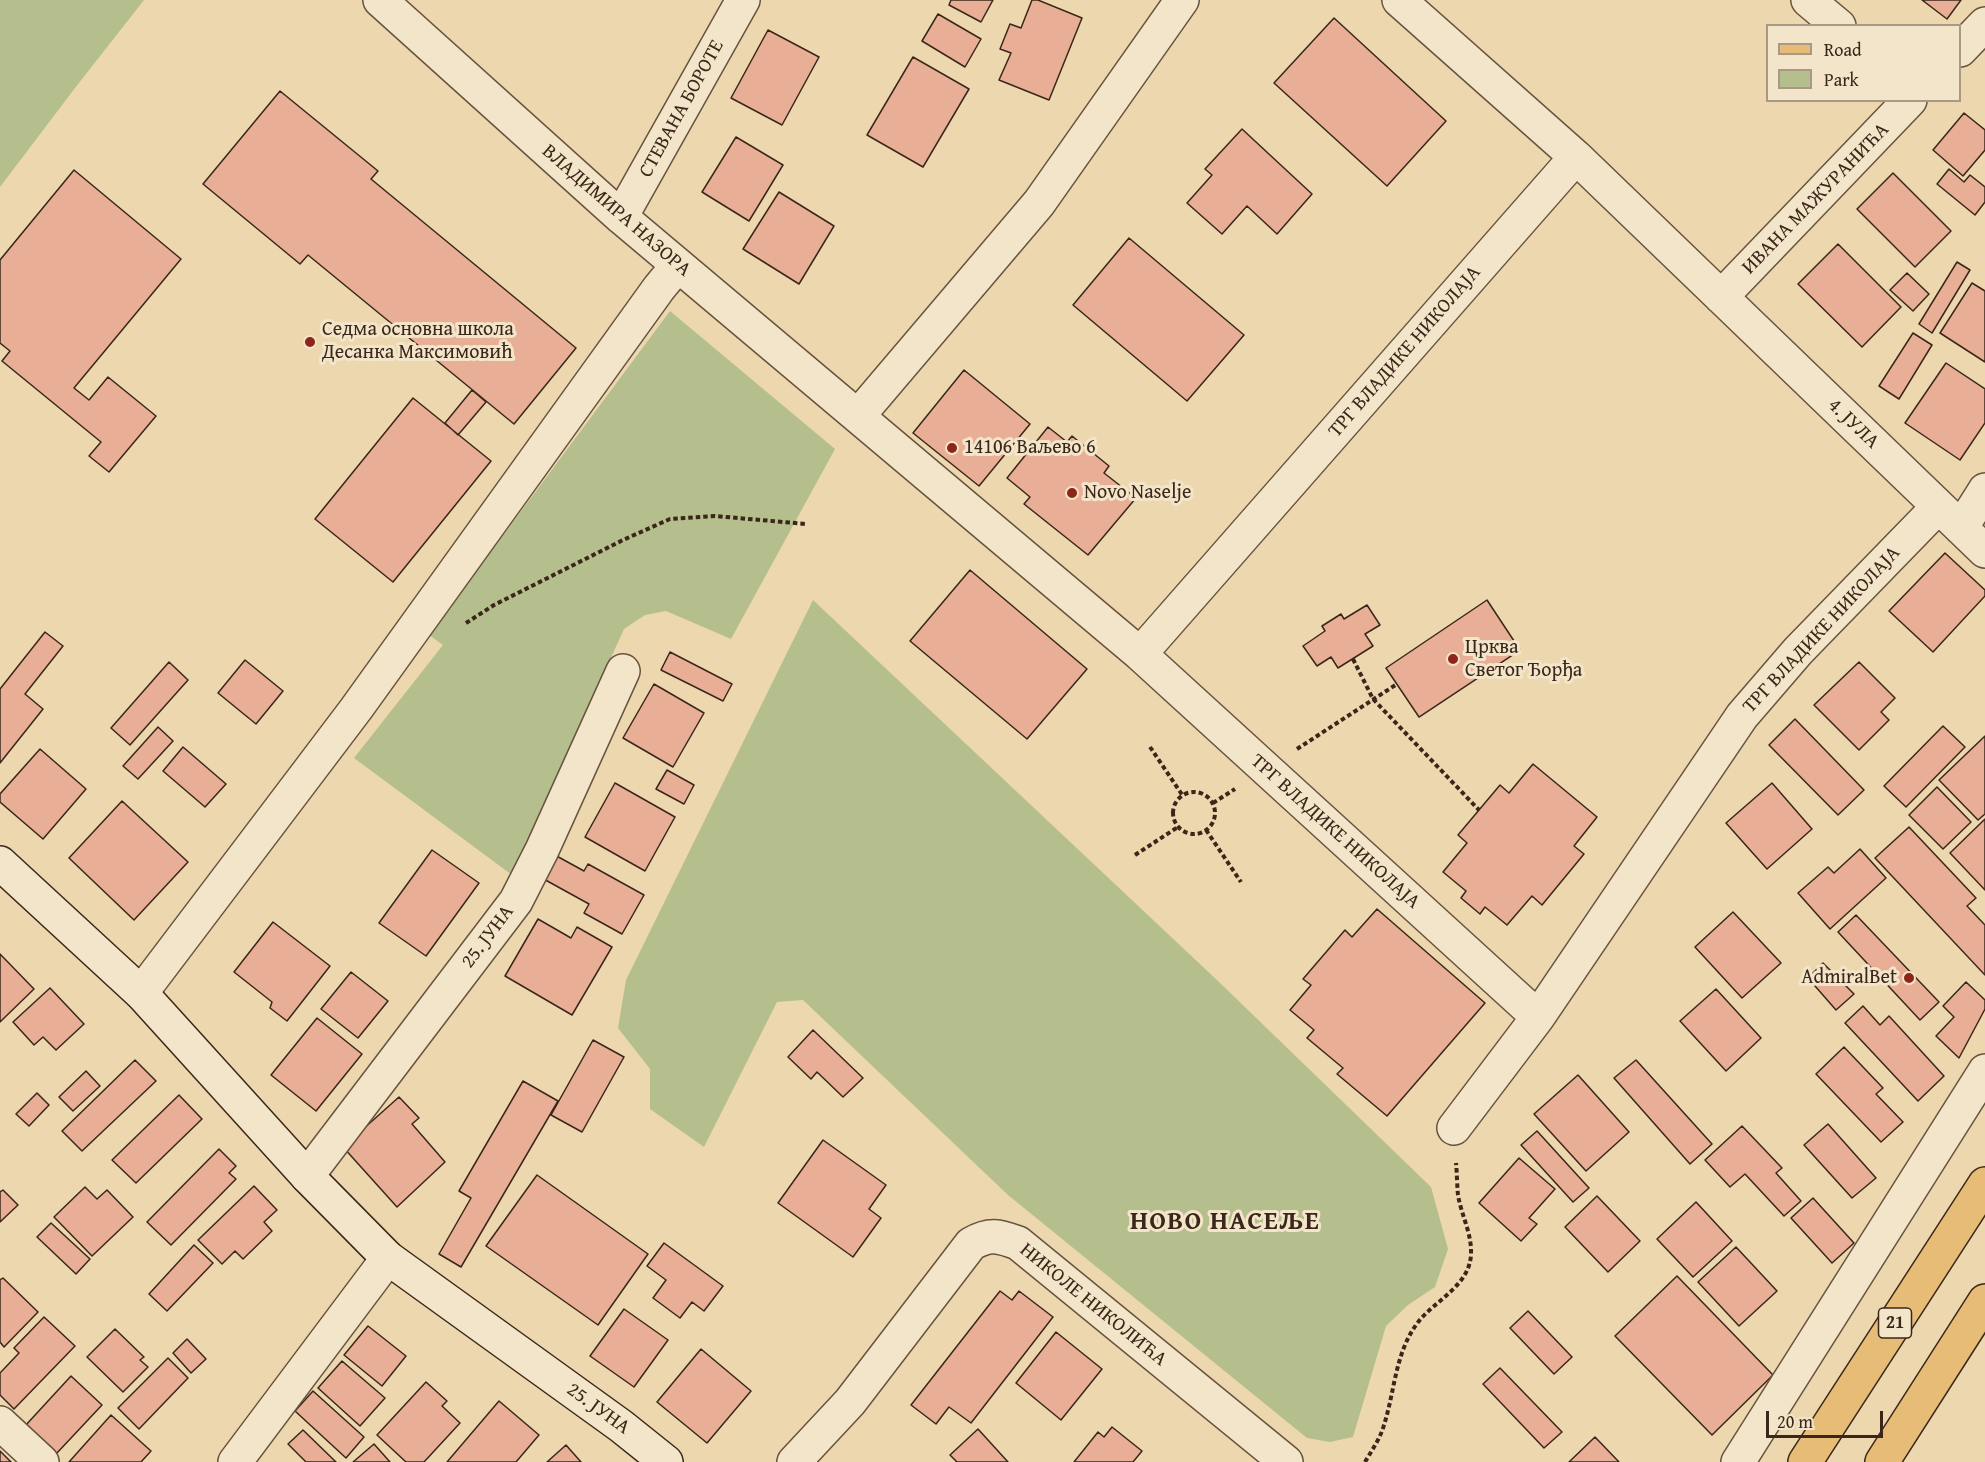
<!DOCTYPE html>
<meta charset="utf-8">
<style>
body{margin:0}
#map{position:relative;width:1985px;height:1462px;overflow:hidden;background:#edd7ae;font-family:"Gentium Book Plus",serif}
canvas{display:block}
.legend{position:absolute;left:1766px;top:24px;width:195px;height:78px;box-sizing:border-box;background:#f3e5ca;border:2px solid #a99984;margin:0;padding:8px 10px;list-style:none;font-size:18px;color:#3a271a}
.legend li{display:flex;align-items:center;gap:12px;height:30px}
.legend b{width:30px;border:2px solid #a99984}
.scale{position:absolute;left:1766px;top:1411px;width:117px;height:27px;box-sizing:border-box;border:3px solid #3a271a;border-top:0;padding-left:8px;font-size:18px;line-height:21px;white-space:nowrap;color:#3a271a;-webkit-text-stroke:4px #f3e5ca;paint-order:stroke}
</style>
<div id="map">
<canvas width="1985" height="1462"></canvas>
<ul class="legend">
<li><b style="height:8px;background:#e6bc77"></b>Road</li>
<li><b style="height:16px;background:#b5bf8d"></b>Park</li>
</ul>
<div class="scale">20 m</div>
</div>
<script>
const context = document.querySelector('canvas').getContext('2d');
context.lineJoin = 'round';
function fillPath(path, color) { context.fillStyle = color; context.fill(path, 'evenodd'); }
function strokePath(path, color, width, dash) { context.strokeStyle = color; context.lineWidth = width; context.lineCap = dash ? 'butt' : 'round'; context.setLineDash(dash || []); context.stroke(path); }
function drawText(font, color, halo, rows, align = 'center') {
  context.font = font + ' "Gentium Book Plus",serif'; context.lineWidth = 6; context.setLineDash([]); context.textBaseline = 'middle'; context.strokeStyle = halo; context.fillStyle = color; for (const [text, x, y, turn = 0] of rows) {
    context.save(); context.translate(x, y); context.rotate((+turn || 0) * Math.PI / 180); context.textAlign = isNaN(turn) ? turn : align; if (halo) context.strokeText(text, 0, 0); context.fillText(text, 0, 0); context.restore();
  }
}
fillPath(new Path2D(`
 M0,0H144L75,88L0,187Z
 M670,311L835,449L731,639L666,611L645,615L624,629L512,875L354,758L443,645L429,635Z
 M813,600L1218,981L1431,1187L1448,1249L1435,1287L1408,1305L1386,1326L1353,1437L1330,1442L1307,1438L1008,1195L803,1000L777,1002L704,1147L650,1109V1069L618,1028L626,980Z`), '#b5bf8d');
const building = new Path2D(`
 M951,0H993L981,22L949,5Z
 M1032,0H1038L1082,18L1049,100L999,80L1011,53L1000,49L1010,24L1021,28Z
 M1922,0H1961L1947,19Z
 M938,14L981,39L965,67L922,41Z
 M1334,18L1446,121L1387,186L1274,83Z
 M768,30L819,57L782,125L731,98Z
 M913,57L969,89L923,167L867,135Z
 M280,91L378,171L371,179L576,348L514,424L308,255L300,264L203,184Z
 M1964,113L1985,130V150L1963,176L1933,150Z
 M1242,129L1312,194L1277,234L1247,206L1222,234L1187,203L1212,175L1205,169Z
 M736,137L783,165L749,221L702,192Z
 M1949,169L1964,182L1970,175L1985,187V202L1975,215L1937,184Z
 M74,170L181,259L74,388L89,400L108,377L156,416L109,472L89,456L101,442L2,361L10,351L0,343V260Z
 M1893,173L1951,231L1915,267L1857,209Z
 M779,192L834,226L799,284L743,249Z
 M1129,238L1244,335L1187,401L1073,305Z
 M1838,244L1901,307L1862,347L1798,284Z
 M1957,262L1970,270L1932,333L1919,324Z
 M1907,273L1929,294L1913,311L1890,290Z
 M1972,283L1985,291V362L1940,333Z
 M1913,333L1932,345L1899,399L1879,386Z
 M1946,363L1985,389V423L1960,460L1905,423Z
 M964,370L1030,424L979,486L913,433Z
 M472,390L486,402L458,435L445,423Z
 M413,398L491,461L393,582L315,519Z
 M1048,427L1067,442L1072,436L1109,466L1104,473L1136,498L1088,555L1024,504L1030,497L1007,478Z
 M1945,553L1985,590V596L1933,652L1889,611Z
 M970,570L1087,669L1027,739L910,641Z
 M1487,600L1520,650L1419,717L1386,668Z
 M1367,605L1380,625L1365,634L1373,646L1338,668L1331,657L1317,666L1303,646L1325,631L1322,626L1341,614L1344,619Z
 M45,632L63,646L25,694L43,709L0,763V689Z
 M670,652L732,684L723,701L661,670Z
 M245,660L283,691L256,724L218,693Z
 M169,662L188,680L130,745L111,728Z
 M1859,662L1895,698L1881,712L1889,720L1859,750L1814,705Z
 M654,684L704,713L673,767L623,738Z
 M1795,719L1864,790L1838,815L1769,745Z
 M1943,726L1965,747L1906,807L1884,786Z
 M158,727L173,741L138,779L123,766Z
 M1985,736V814L1978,820L1939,780Z
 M183,747L226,784L205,807L163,771Z
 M40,749L86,789L43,839L0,802V794Z
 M1533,764L1597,817L1574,846L1584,854L1542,905L1532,896L1507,925L1485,907L1480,914L1461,898L1466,891L1443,872L1467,843L1458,835L1500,785L1509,793Z
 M667,770L694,785L684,804L656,789Z
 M615,783L675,817L645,871L585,837Z
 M1772,783L1812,829L1767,869L1726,823Z
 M1937,787L1971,822L1943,849L1909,815Z
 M122,801L188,862L134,920L69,858Z
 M1985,819V890L1950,853Z
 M1909,827L1976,898L1967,906L1985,925V975L1875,858Z
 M1860,849L1886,878L1830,929L1798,893L1828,867L1834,873Z
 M432,850L479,883L426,956L379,923Z
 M553,854L584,871L588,864L644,895L622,934L584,913L589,904L540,877Z
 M1377,909L1485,1003L1387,1116L1337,1074L1343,1068L1307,1038L1314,1030L1290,1010L1311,985L1303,979L1345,930L1352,937Z
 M1733,912L1781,963L1742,998L1695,947Z
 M1856,915L1939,1002L1920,1020L1838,932Z
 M538,919L571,938L577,927L612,947L572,1015L505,976Z
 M273,922L330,966L287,1021L270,1008L272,1002L234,972Z
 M0,954L34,989L0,1022Z
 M1823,963L1854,994L1836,1010L1808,978Z
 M351,972L388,1001L358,1038L321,1009Z
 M1966,982L1985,1000V1009L1959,1058L1936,1036L1954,1017L1943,1006Z
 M50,988L84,1024L56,1050L43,1037L34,1045L13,1022Z
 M1716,989L1761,1038L1726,1071L1680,1021Z
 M1863,1006L1880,1025L1889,1016L1944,1076L1918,1101L1845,1023Z
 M317,1018L362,1054L316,1111L271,1075Z
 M813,1030L863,1078L843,1097L817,1072L811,1079L788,1057Z
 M593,1040L624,1057L582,1132L551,1115Z
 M1844,1047L1883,1088L1876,1094L1903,1122L1881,1142L1816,1074Z
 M135,1060L156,1081L82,1151L62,1131Z
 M1636,1060L1712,1144L1690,1164L1614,1078Z
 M86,1071L100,1086L73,1111L59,1097Z
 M1578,1075L1629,1132L1586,1171L1534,1114Z
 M523,1081L558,1101L461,1267L439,1254L471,1198L459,1191Z
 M37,1093L49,1105L29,1126L16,1114Z
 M179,1095L202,1119L136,1183L112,1160Z
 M399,1097L419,1118L412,1124L445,1162L397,1207L343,1147Z
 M1828,1124L1876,1178L1852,1198L1804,1145Z
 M1742,1126L1782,1168L1776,1173L1801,1201L1784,1216L1745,1174L1730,1187L1705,1160Z
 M1537,1131L1589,1188L1573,1202L1521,1145Z
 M823,1140L886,1185L869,1209L881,1218L853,1257L778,1203Z
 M219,1149L236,1166L229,1173L236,1179L171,1245L147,1222Z
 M1519,1158L1555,1189L1529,1218L1537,1224L1521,1241L1479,1203Z
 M537,1175L648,1254L598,1325L486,1246Z
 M254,1186L277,1210L264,1222L272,1231L243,1259L235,1251L222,1264L198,1240Z
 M85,1187L97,1199L107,1190L133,1217L92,1256L54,1217Z
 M3,1190L18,1205L0,1222V1192Z
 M1597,1196L1640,1241L1608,1272L1565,1227Z
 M1813,1198L1854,1243L1832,1263L1791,1218Z
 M1696,1202L1732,1241L1693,1277L1657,1239Z
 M51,1223L90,1259L76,1274L37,1237Z
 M664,1243L723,1286L704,1311L692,1302L680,1318L653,1298L666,1280L647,1266Z
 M194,1245L213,1263L167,1311L149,1294Z
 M1736,1247L1777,1291L1739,1326L1698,1282Z
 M1677,1276L1773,1375L1712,1435L1615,1336Z
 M3,1278L38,1312L4,1347L0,1342V1280Z
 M1000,1291L1012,1300L1019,1291L1053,1317L971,1423L949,1407L936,1424L911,1405Z
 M624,1309L668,1340L634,1387L590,1356Z
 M1528,1311L1572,1357L1554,1374L1510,1328Z
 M44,1317L75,1346L14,1409L0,1395V1373L19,1353L14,1348Z
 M368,1326L406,1356L382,1386L344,1355Z
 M115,1329L144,1357L140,1360L148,1367L123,1392L87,1357Z
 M1056,1332L1102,1369L1061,1420L1016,1383Z
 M187,1339L206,1359L191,1373L173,1353Z
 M701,1349L751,1391L707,1443L657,1402Z
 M168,1358L188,1378L139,1429L118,1408Z
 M342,1361L385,1398L360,1426L318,1388Z
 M1500,1368L1562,1432L1544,1448L1483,1384Z
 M71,1376L102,1405L56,1454L25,1426Z
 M426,1382L447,1401L442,1406L460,1423L424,1462H406L377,1435Z
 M313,1391L364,1437L346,1458L295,1411Z
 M499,1401L539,1435L516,1462H447Z
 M111,1415L151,1451L141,1462H69Z
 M1112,1427L1142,1451L1133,1462H1074L1098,1432L1104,1437Z
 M978,1429L1008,1462H957L950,1455Z
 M303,1430L336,1462H306L288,1444Z
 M1595,1437L1619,1462H1569Z
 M374,1444L390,1462H353Z
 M566,1445L581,1462H547Z
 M0,1451L11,1462H0Z`);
fillPath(building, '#e8ae96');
strokePath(building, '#3a271a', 1.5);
const street = new Path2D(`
 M380,0L621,217L1140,654L1538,1017
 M1399,0L1576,157L1985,551
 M1808,0L1839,26
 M1960,50L1985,24
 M621,217L743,0
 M1721,297L1910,100
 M858,416L1039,203L1182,0
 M1961,528L1985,490
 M1140,654L1576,157
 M141,993L356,709L659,288L678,265
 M1454,1128L1538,1017L1742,716L1798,651L1938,507
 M307,1176L516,901L542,850L623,671
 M0,1423L42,1462
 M235,1462L388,1258
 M794,1462L850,1402L971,1244C990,1233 999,1236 1018,1243L1286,1462
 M1738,1462L1985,1071`);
const secondary = new Path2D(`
 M0,863L141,993L307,1176L388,1258L621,1426L666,1462`);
const primary = new Path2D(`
 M1805,1462L1985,1184
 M1882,1462L1985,1301`);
strokePath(street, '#67533f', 36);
strokePath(secondary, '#3a271a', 36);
strokePath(primary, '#3a271a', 36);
strokePath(new Path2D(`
 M466,623L494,605L623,540L670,519L715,516L806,524
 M1353,659L1373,699L1479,810
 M1150,747L1183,796
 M1297,749L1397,684
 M1173 813a21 21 0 1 1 42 0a21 21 0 1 1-42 0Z
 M1213,803L1235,789
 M1206,830L1241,882
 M1135,855L1178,827
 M1365,1462C1372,1450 1380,1439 1384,1425C1395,1391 1395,1351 1419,1321C1436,1300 1470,1285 1471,1254C1472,1234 1461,1214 1458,1195C1457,1185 1457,1173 1456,1163`), '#3a271a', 4, [4.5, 3]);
strokePath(street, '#f3e5ca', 33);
strokePath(secondary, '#f3e5ca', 33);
strokePath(primary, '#e6bc77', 33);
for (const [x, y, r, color] of [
 [310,342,6,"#8f2418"],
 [952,448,6,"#8f2418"],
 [1072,493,6,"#8f2418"],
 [1453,659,6,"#8f2418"],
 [1909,978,6,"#8f2418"]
]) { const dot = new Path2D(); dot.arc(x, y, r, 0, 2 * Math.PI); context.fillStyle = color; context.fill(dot); strokePath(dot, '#f3e5ca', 2); }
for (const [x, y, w] of [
 [1895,1323,33]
]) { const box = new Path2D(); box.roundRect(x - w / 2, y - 15, w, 30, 4.5); context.fillStyle = '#f3e5ca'; context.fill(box); strokePath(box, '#3a271a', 1.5); }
drawText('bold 18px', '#3a271a', null, [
 ["21",1895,1323]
]);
drawText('20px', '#3a271a', '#f3e5ca', [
 ["СТЕВАНА БОРОТЕ",682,109,-61],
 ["ИВАНА МАЖУРАНИЋА",1816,199,-46],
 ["ВЛАДИМИРА НАЗОРА",616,211,41],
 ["ТРГ ВЛАДИКЕ НИКОЛАЈА",1405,352,-49],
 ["4. ЈУЛА",1853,424,44],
 ["ТРГ ВЛАДИКЕ НИКОЛАЈА",1822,630,-47],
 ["ТРГ ВЛАДИКЕ НИКОЛАЈА",1335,832,42],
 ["25. ЈУНА",488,937,-53],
 ["НИКОЛЕ НИКОЛИЋА",1093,1305,39],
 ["25. ЈУНА",598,1409,36]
]);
drawText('20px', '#3a271a', '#f3e5ca', [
 ["Седма основна школа",322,330],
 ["Десанка Максимовић",322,353],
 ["14106 Ваљево 6",964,448],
 ["Novo Naselje",1084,493],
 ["Црква",1465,648],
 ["Светог Ђорђа",1465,671],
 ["AdmiralBet",1897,978,"right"]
], 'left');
context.letterSpacing = '1.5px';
drawText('bold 26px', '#3a271a', '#f3e5ca', [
 ["НОВО НАСЕЉЕ",1225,1222]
]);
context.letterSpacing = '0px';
</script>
